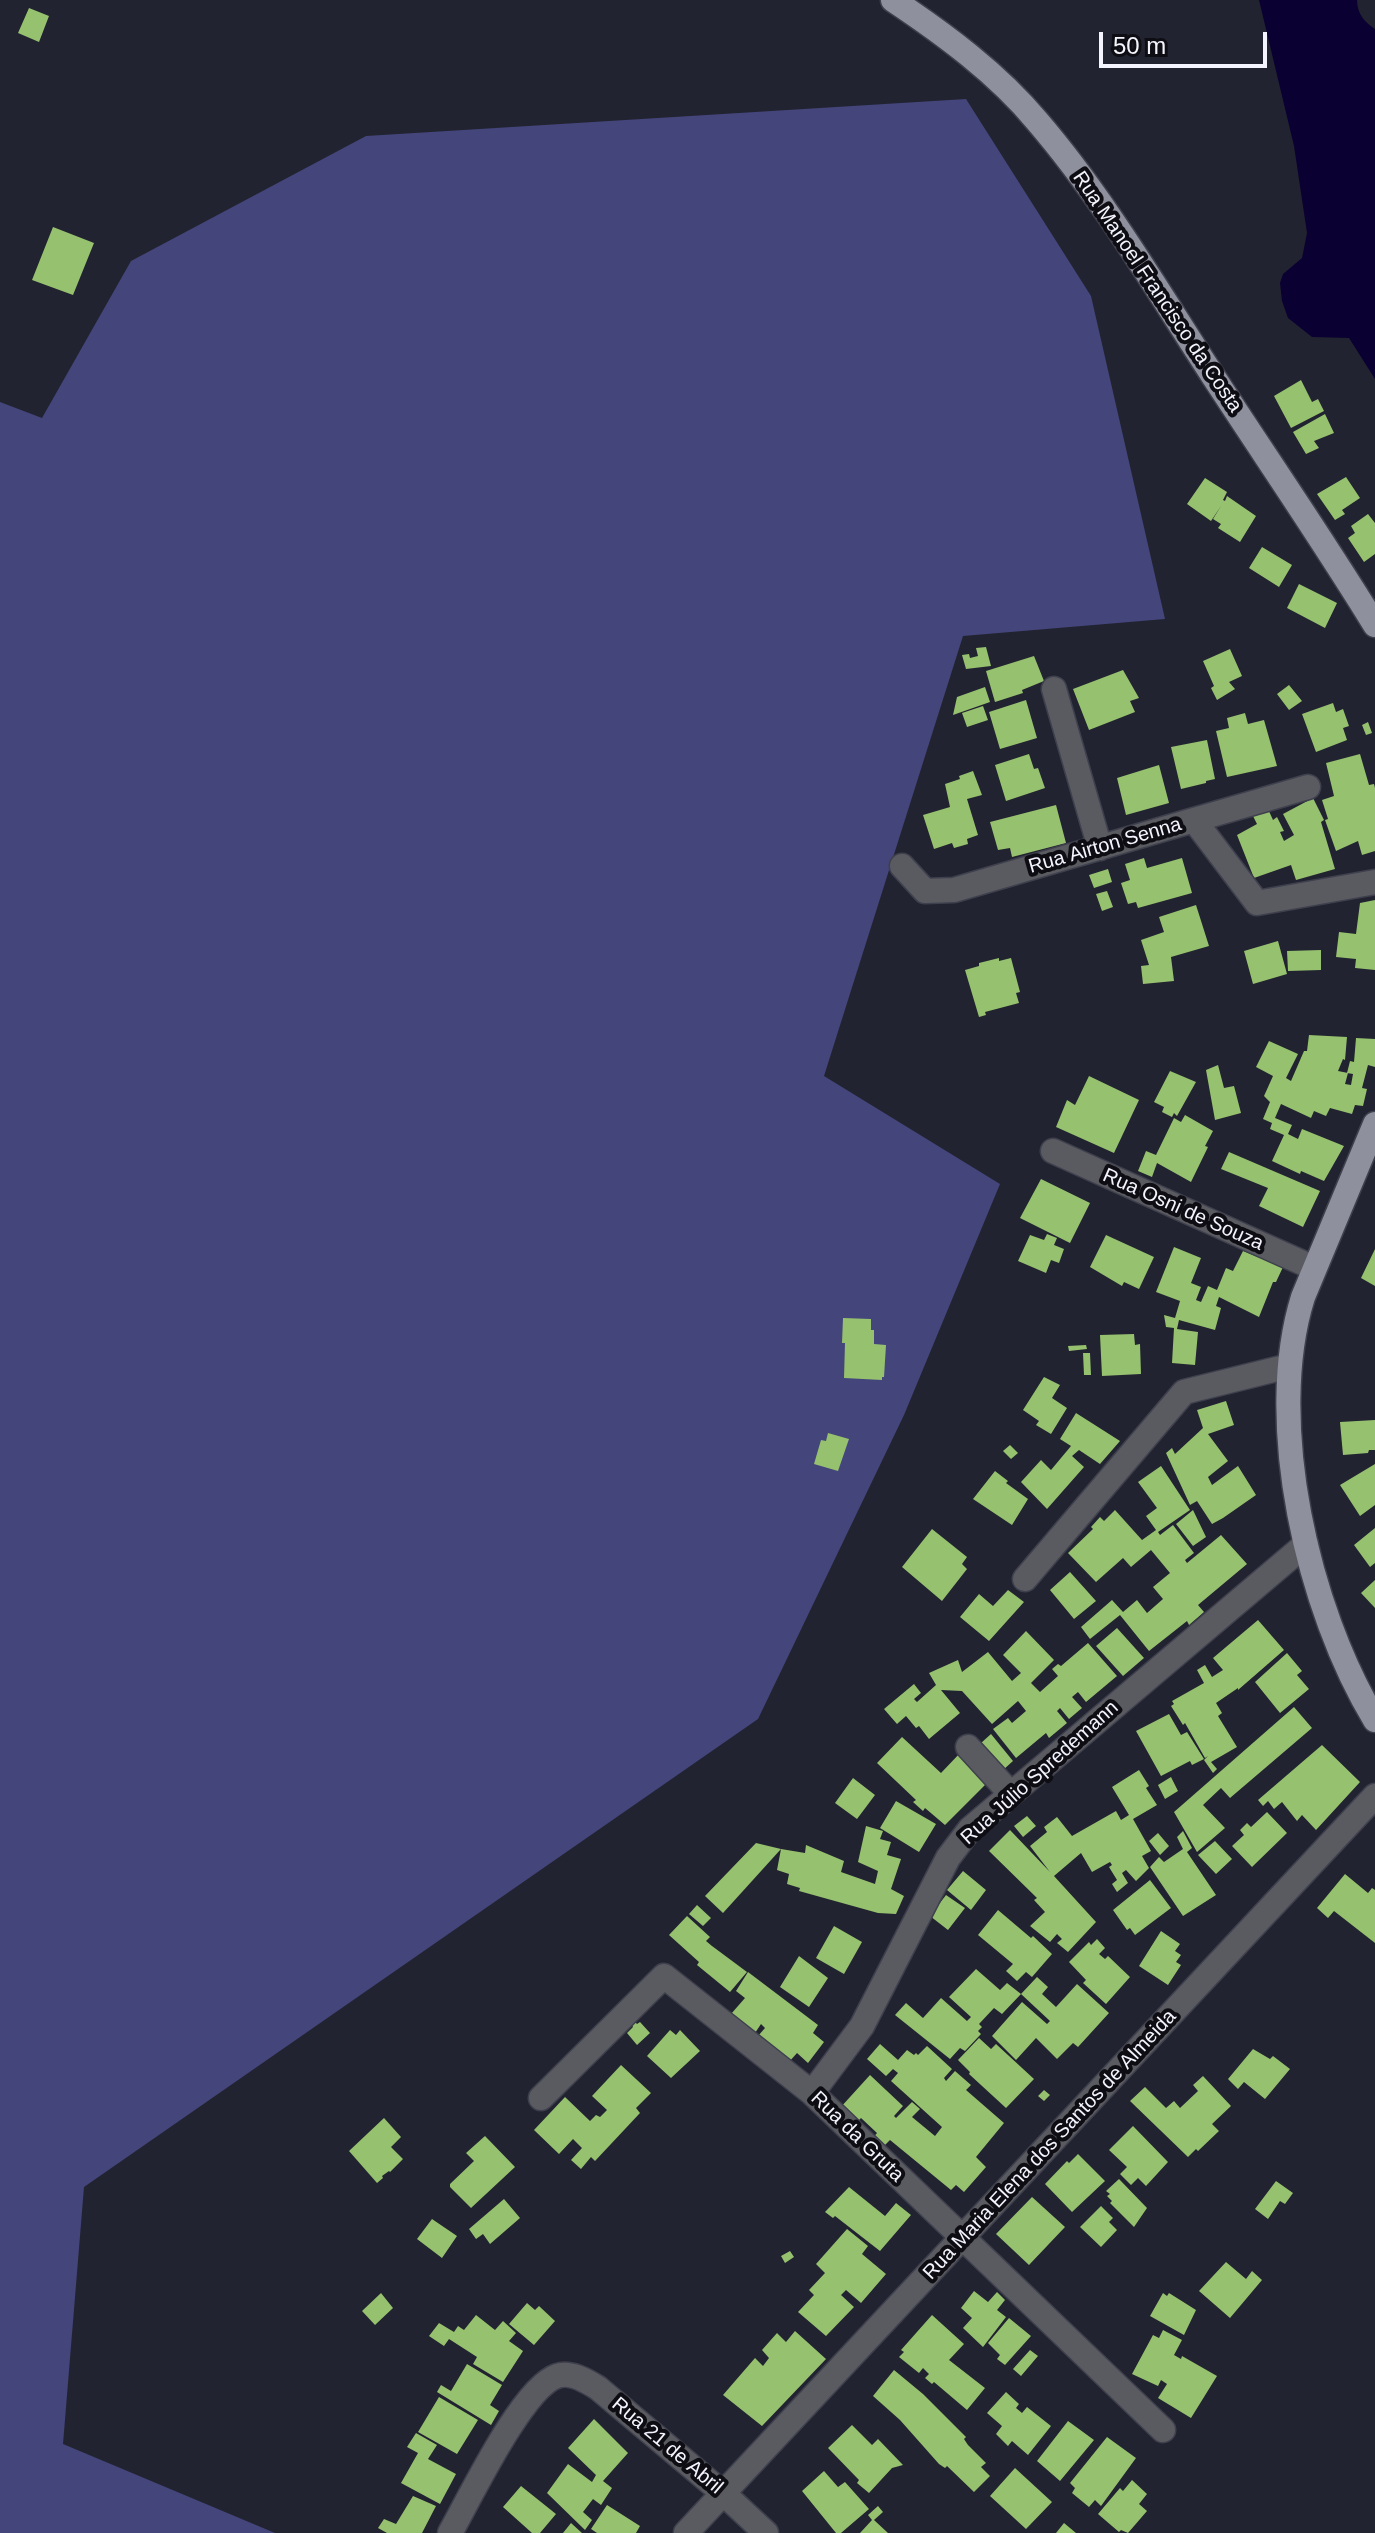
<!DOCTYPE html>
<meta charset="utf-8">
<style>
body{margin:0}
#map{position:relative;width:1375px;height:2533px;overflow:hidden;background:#222330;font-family:Arial,sans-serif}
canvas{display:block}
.scale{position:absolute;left:1099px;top:32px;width:168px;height:36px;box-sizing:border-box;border:4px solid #f3f4fd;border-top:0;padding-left:10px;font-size:24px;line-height:28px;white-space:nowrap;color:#f3f4fd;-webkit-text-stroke:6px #0d0d13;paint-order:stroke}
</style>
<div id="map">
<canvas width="1375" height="2533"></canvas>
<div class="scale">50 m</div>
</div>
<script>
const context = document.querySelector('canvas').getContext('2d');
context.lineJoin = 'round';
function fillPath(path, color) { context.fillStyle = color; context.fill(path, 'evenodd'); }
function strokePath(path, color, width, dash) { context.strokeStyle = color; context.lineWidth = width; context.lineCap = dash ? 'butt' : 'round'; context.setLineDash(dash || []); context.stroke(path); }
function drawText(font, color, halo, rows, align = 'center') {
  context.font = font + ' Arial,sans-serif'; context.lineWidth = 8; context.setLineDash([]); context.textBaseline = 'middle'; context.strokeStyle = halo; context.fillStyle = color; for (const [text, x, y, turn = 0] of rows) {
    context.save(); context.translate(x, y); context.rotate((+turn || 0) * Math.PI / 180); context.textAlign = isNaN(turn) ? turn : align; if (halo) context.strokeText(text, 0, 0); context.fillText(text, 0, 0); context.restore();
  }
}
fillPath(new Path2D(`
 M966,99L1091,296L1165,619L963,636L824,1076L1000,1184L904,1415L758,1719L84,2187L63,2444L275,2533H0V402L42,418L131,261L366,136Z`), '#44457b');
fillPath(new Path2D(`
 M1259,0H1357C1357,13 1364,22 1375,29V379L1349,338L1312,337L1288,318L1282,301L1280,283L1283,274L1302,258L1307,233L1294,146Z`), '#0a0031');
fillPath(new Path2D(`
 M29,8L49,16L39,42L18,33Z
 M53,227L94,243L73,295L32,280Z
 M1301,380L1312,402L1318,399L1324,411L1291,428L1274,396Z
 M1325,414L1334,433L1314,441L1319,448L1306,454L1293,432Z
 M1346,477L1360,498L1342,510L1345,514L1335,520L1317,494Z
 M1205,478L1227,492L1223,500L1225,501L1227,496L1256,516L1240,542L1218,528L1221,524L1213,519L1221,506L1211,521L1187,504Z
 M1368,514L1375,523V554L1364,562L1348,538L1355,533L1351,526Z
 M1262,547L1292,565L1279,587L1249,568Z
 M1299,584L1337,603L1325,628L1287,608Z
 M986,647L991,666L966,669L962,655L969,654L970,658L978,656L976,648Z
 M1230,649L1242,676L1229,682L1235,689L1217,700L1211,688L1214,686L1203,661Z
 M1034,656L1044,681L1022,690L1023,693L995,702L986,671Z
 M1123,670L1139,698L1130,701L1135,712L1089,730L1073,689Z
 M1289,685L1302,701L1289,710L1277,694Z
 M985,687L990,702L953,715L957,697Z
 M1026,700L1037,738L1000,749L989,712Z
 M1333,703L1336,712L1343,709L1349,726L1343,728L1347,740L1316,752L1302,714Z
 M983,706L988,720L967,727L962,713Z
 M1245,713L1248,724L1264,720L1277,766L1227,777L1216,731L1229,728L1227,718Z
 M1368,722L1372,733L1366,735L1362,725Z
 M1207,740L1215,779L1206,781V783L1181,789L1171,747Z
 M1029,754L1034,769L1038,768L1045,788L1006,801L995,765Z
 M1360,754L1369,785L1374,784L1375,788V851L1362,855L1358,841L1336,851L1325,820L1328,819L1322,800L1334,796L1326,763Z
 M1159,765L1169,803L1126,815L1117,778Z
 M973,771L982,795L967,799L978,835L967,839L968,844L954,848L952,843L934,849L923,815L950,807L945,784L960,779L959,776Z
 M1313,798L1324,820L1321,822L1335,869L1296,880L1291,865L1254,878L1237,835L1257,824L1252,814L1268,809L1273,820L1277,817L1284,831L1280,832L1284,841L1294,835L1283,814Z
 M1056,805L1066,843L1012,857L1010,848L998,850L990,822Z
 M1144,858L1147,868L1182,858L1192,893L1138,908L1136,902L1128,904L1121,883L1130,880L1125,864Z
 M1108,869L1112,882L1094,888L1089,875Z
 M1107,891L1113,907L1102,911L1096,894Z
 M1375,900V970L1355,968L1356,959L1336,957L1339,932L1356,934L1360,903Z
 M1196,905L1209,946L1171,957L1174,981L1143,984L1141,966L1149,965L1141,940L1164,932L1159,917Z
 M1278,941L1287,974L1253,984L1244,951Z
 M1321,950V970L1288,971L1287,951Z
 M999,958V961L1011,958L1020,992L1016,993L1019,1003L985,1012L986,1015L979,1017L965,970L979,966V963Z
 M1309,1035L1347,1037L1345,1060L1343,1059L1338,1071L1348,1073L1345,1084L1351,1085L1353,1074L1347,1073L1350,1061L1354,1062L1356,1038L1375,1039V1067L1368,1065L1362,1088L1367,1089L1363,1106L1355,1105L1352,1114L1330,1108L1326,1116L1314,1111L1311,1118L1281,1104L1275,1118L1292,1125L1288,1134L1298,1139L1302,1129L1344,1146L1324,1181L1301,1171L1300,1174L1272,1161L1284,1135L1270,1129L1272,1123L1263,1119L1270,1102L1264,1096L1273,1076L1256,1067L1269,1041L1298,1054L1286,1078L1291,1081L1304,1051H1307Z
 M1218,1065L1224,1088L1234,1086L1241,1113L1215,1120L1206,1070Z
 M1170,1071L1196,1082L1177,1116L1174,1113L1172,1117L1162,1112L1164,1107L1154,1102Z
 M1089,1076L1139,1100L1114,1153L1056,1127L1067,1100L1075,1105Z
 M1185,1115L1213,1131L1205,1146L1208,1147L1191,1182L1157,1163L1152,1177L1138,1171L1146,1151L1156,1155L1174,1118L1181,1122Z
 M1229,1152L1320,1191L1303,1227L1259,1206L1268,1188L1221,1169Z
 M1041,1179L1090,1203L1070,1243L1020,1218Z
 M1047,1234L1057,1238L1054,1245L1064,1249L1059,1263L1051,1260L1046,1273L1018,1261L1030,1235L1044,1240Z
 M1106,1235L1154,1257L1139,1289L1124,1282L1122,1286L1090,1267Z
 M1174,1247L1201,1258L1191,1283L1201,1287L1196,1300L1201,1302L1208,1286L1217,1290L1226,1268L1233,1271L1243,1251L1283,1267L1276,1282H1273L1259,1317L1219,1297L1216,1306L1221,1308L1215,1330L1179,1320L1177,1329L1198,1332L1195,1365L1172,1363L1174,1328L1166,1327L1164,1315L1175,1318L1180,1301L1156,1292Z
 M1375,1249V1286L1361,1278Z
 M843,1318L871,1319V1330H874V1344L886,1345L884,1377H882V1380L844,1378L845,1343H842Z
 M1134,1334L1135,1345L1140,1344L1141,1374L1102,1376L1100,1335Z
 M1086,1345L1087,1349L1069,1351L1068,1346Z
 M1083,1353H1090L1091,1375H1084Z
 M1044,1377L1060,1385L1052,1398L1067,1408L1051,1434L1036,1425L1039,1421L1023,1410Z
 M1226,1401L1234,1425L1208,1434L1228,1461L1208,1477L1212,1485L1238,1466L1256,1495L1223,1518L1212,1524L1197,1501L1190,1505L1166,1453L1172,1448L1175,1454L1203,1428L1197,1410Z
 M1076,1413L1120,1441L1100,1464L1079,1450L1072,1456L1084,1467L1047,1509L1021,1482L1041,1460L1051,1470L1071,1446L1060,1439Z
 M1375,1420V1450H1369L1368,1453L1343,1455L1340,1422Z
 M828,1433L849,1439L838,1471L814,1464L821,1440L826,1441Z
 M1010,1445L1018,1453L1011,1459L1003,1451Z
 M1375,1464V1505L1360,1516L1340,1485Z
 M1161,1466L1190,1510L1158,1532L1160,1535L1173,1525L1194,1553L1185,1560L1187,1563L1221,1535L1247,1564L1198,1605L1204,1612L1189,1625L1187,1621L1149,1651L1120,1615L1090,1639L1081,1627L1112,1600L1123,1612L1137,1600L1147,1613L1163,1599L1153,1587L1170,1573L1151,1550L1131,1567L1123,1558L1096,1582L1068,1553L1093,1529L1091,1527L1100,1517L1104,1521L1115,1510L1142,1540L1156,1530L1146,1516L1157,1508L1138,1482Z
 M995,1471L1008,1481L1006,1483L1028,1499L1012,1525L973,1499Z
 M1193,1510L1206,1537L1193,1546L1176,1524Z
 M1375,1528V1563L1370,1567L1354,1545Z
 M932,1529L967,1557L962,1564L967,1569L942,1601L902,1567Z
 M1070,1572L1096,1601L1074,1619L1050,1590Z
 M1375,1580V1608L1361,1593Z
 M1008,1590L1024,1602L989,1641L960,1617L979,1594L993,1606Z
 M1258,1620L1284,1650L1238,1690V1688L1216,1703L1222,1713L1218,1716L1237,1747L1211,1762L1217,1769L1213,1773L1204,1760L1208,1756L1205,1758L1185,1723L1183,1725L1171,1706L1174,1704L1172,1701L1204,1683L1197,1670L1205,1665L1212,1677L1223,1670L1213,1658Z
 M1117,1628L1144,1658L1123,1676L1096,1646Z
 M1026,1631L1054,1660L1031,1683L1040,1692L1058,1676L1052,1669L1058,1664L1061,1666L1088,1643L1117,1676L1086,1702L1078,1692L1072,1697L1082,1708L1069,1719L1060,1708L1057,1711L1067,1723L1049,1738L1046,1733L1016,1758L993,1729L1008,1718L1012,1723L1026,1711L1018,1701L992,1724L962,1691L941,1690L960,1713L929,1739L919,1726L916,1728L906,1716L897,1724L884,1709L914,1684L921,1693L914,1699L917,1702L936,1685L929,1673L958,1660L962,1672L988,1652L1012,1681L1021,1673L1003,1655Z
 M1287,1653L1302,1671L1297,1675L1309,1689L1280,1713L1255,1682Z
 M1294,1707L1312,1728L1230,1798L1221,1788L1203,1805L1225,1828L1197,1852L1174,1812Z
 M1169,1714L1181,1735L1187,1732L1204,1759L1192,1765L1190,1761L1161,1776L1136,1731Z
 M991,1734L1013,1761L1003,1770L981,1743Z
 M902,1737L941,1773L961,1752L988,1782L945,1825L925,1808L923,1811L913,1802L916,1800L877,1763Z
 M1322,1745L1360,1782L1316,1830L1302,1815L1297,1821L1282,1802L1274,1809L1268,1801L1263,1806L1258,1800Z
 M1139,1770L1149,1786L1146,1788L1157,1805L1133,1819L1151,1851L1142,1856L1149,1868L1136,1881L1126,1870L1122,1873L1128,1883L1117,1892L1112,1884L1117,1880L1109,1867L1112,1865L1110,1862L1092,1872L1081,1853L1054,1876L1096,1922L1068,1952L1057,1943L1062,1939L1057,1934L1050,1942L1030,1926L1045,1912L1034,1900L1037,1898L989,1851L1010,1830L1050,1872L1030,1846L1047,1832L1044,1827L1057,1817L1072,1836L1116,1811L1121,1820L1129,1815L1112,1787Z
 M1171,1777L1178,1791L1165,1799L1158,1785Z
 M853,1778L875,1795L857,1819L835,1803Z
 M896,1801L936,1824L919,1852L880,1828Z
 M1267,1812L1287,1833L1252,1867L1232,1846L1244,1835L1240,1830L1247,1823L1251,1827Z
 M1027,1816L1036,1826L1023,1837L1014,1826Z
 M866,1826L883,1831L880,1839L891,1842L887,1855L901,1859L891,1889L904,1896L896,1914L878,1913L799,1891L800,1888L787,1884L789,1874L777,1870L781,1849L805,1853L806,1845L844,1861L841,1872L875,1884L878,1871L858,1862Z
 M1183,1831L1192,1848L1187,1852L1216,1895L1183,1916L1150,1867L1159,1857L1164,1862L1183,1849L1177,1837Z
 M1158,1833L1169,1846L1160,1855L1149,1841Z
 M1215,1841L1232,1859L1216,1874L1198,1855Z
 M756,1843L781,1849L723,1913L705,1896Z
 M963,1871L986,1890L971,1910L947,1890Z
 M1345,1874L1368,1893L1372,1888L1375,1890V1943L1334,1911L1328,1918L1317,1908Z
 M1150,1880L1171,1908L1135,1935L1130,1928L1127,1930L1113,1910Z
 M946,1895L965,1908L948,1930L930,1916Z
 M697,1905L711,1918L703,1926L689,1914Z
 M998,1910L1031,1938L1033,1936L1052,1954L1032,1977L1026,1972L1017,1981L1006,1971L1013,1964L978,1935Z
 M687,1916L710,1937L706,1941L712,1946L747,1972L730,1992L697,1965L699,1962L669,1935Z
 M834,1926L862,1942L844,1974L816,1958Z
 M1161,1931L1180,1944L1175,1951L1181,1955L1176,1962L1181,1965L1168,1985L1139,1966Z
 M1097,1939L1105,1948L1099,1954L1105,1959L1108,1956L1130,1977L1106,2004L1083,1983L1086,1980L1069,1962L1089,1942L1091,1945Z
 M799,1956L828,1978L809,2007L780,1987Z
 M976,1969L1000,1990L1007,1983L1021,1994L1037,1977L1048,1987L1042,1994L1056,2007L1077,1984L1109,2013L1078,2047L1073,2043L1057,2059L1036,2038L1016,2060L992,2036L1022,2002L1047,2024L1050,2021L1021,1994L1002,2014L994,2008L979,2024L982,2027L978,2031L981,2034L965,2051L960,2048L950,2059L895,2015L906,2003L923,2018L941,1998L967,2021L971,2017L949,1997Z
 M748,1972L818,2025L813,2033L824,2042L808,2063L797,2053L789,2062L758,2036L765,2028L761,2024L755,2033L731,2014L745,1998L736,1991Z
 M635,2022L637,2024L640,2022L650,2033L637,2045L627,2033L633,2027L632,2025Z
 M670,2030L676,2035L680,2030L700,2051L671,2078L647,2056Z
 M979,2038L991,2049L996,2044L1034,2079L1006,2108L969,2074L970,2072L958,2060Z
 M880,2044L898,2060L907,2050L914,2055L916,2053L918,2055L927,2046L952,2069L944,2078L946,2081L955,2071L971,2085L966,2090L1004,2123L976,2157L986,2167L964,2192L956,2185L951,2190L890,2140L882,2148L872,2139L877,2133L861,2118L856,2123L840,2108L870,2075L903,2106L894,2116L896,2118L912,2102L920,2109L912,2117L935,2136L942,2127L891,2081L898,2073L893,2069L886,2076L867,2059Z
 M1253,2049L1270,2059L1273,2056L1290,2069L1265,2099L1244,2082L1238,2089L1228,2079Z
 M621,2065L651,2093L636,2108L640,2113L595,2161L591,2157L581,2169L571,2160L582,2148L573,2139L559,2154L534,2130L565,2097L590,2121L596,2115L600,2117L607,2110L592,2096Z
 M1203,2076L1231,2106L1212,2124L1219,2131L1198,2151L1196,2149L1188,2157L1130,2101L1145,2087L1166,2108L1174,2101L1180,2108L1198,2091L1193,2085Z
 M1044,2090L1050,2095L1044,2101L1038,2096Z
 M384,2118L401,2137L391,2147L403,2159L390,2172L389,2171L382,2176L383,2178L377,2183L349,2151Z
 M1133,2126L1168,2162L1146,2186L1138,2178L1131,2185L1120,2174L1127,2167L1109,2150Z
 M485,2136L515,2167L471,2208L450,2187V2184L474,2161L466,2153Z
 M1078,2154L1105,2181L1072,2212L1045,2184L1067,2161L1069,2163Z
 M1119,2179L1147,2208L1134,2227L1110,2203L1112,2201L1107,2196L1110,2194L1106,2191Z
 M1276,2181L1293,2193L1285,2204L1280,2201L1268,2219L1255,2209Z
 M849,2187L885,2216L896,2203L911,2215L880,2251L835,2216L833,2218L825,2212Z
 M1032,2197L1065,2227L1029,2265L996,2234Z
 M504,2199L520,2218L490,2244L483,2234L476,2239L469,2229Z
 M1101,2206L1113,2218L1109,2222L1117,2230L1101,2247L1080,2227Z
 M432,2219L457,2236L442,2258L417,2239Z
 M847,2229L868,2246L862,2254L886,2274L861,2303L846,2290L841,2295L854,2307L826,2336L798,2312L814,2295L809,2290L825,2273L816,2264Z
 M790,2251L794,2257L785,2263L781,2256Z
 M1226,2262L1246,2279L1252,2271L1262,2280L1230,2318L1199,2291Z
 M974,2291L988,2302L997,2292L1005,2300L997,2310L1006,2317L983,2347L963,2328L972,2318L961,2308Z
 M381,2293L393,2308L375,2325L362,2311Z
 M1163,2293L1167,2296L1169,2293L1196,2310L1184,2335L1150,2316Z
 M527,2303L535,2310L539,2306L555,2321L534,2345L509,2324Z
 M476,2315L495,2330L503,2321L516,2333L509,2341L523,2351L503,2382L473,2364L477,2357L449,2339L444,2346L429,2336L439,2323L454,2332L458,2326L464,2330Z
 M932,2315L964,2344L949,2360L985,2388L967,2410L934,2382L932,2384L925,2378L929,2374L923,2368L919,2373L899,2357L904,2352L901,2350Z
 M1009,2318L1031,2336L1005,2365L997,2359L1000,2355L988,2343Z
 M1163,2330L1182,2340L1174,2355L1181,2359L1182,2356L1217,2376L1191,2418L1158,2398L1167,2384L1161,2380L1158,2386L1132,2374L1153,2335L1159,2338Z
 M795,2331L826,2359L762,2426L723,2395L755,2358L763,2366L769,2358L762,2350L777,2333L786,2342Z
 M1030,2350L1038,2356L1021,2376L1013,2369Z
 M467,2364L502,2385L490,2405L499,2411L491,2425L437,2392L441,2385L451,2391Z
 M894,2370L923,2394L966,2437L964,2439L968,2445L986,2463L981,2467L990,2476L974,2492L947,2466L945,2468L939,2464L900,2420L873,2396Z
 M1006,2392L1019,2404L1016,2408L1022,2413L1027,2407L1051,2426L1028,2455L1012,2441L1008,2446L996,2434L1002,2426L987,2413Z
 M439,2397L478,2420L457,2454L418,2432Z
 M594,2419L628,2453L603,2481L612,2488L601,2505L593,2499L583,2512L592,2520L585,2530L547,2493L568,2464L592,2482L596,2475L568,2448Z
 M1068,2421L1094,2440L1060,2481L1037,2461Z
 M852,2425L872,2445L878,2439L903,2465L892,2468L869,2493L857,2483L859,2480L828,2448Z
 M416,2433L437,2445L428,2459L456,2474L440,2504L401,2483L418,2453L407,2447Z
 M1107,2437L1136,2458L1101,2506L1095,2500L1089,2507L1072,2493L1075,2488L1070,2483Z
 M1015,2468L1052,2502L1026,2529L990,2496Z
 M824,2471L838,2487L845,2482L869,2509L841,2533H836L802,2491Z
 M1132,2480L1147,2494L1139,2504L1147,2511L1128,2533L1121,2530L1119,2532L1098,2514L1120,2488L1123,2491Z
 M521,2486L556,2514L540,2533H532L503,2507Z
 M413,2496L436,2506L422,2533H387L378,2528L384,2519L396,2524Z
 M607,2505L640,2526L636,2533H597L591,2529Z
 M878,2506L883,2512L874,2520L888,2533H860L872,2520L868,2515Z
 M571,2523L582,2533H563Z
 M1064,2523L1076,2533H1056Z`), '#96c16f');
const minor = new Path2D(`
 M1054,689L1100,848
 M1194,820L1308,787
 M902,866L925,891L954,890L1194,820L1257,903L1375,882
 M1053,1151L1314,1268
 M1025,1579L1184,1392L1289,1366
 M968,1747L1011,1794
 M812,2093L862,2026L948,1858L970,1829L1306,1544
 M541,2098L664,1976L812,2093L1163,2430
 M450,2533C470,2498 522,2388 557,2376C570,2371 587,2381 598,2388L724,2494L766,2533
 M686,2533L1375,1796`);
const major = new Path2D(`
 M893,0C944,34 997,73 1037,121C1104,199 1157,290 1213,376C1267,459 1323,540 1375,625
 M1375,1124L1303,1297C1264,1421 1308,1610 1375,1720`);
strokePath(minor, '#3f404d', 27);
strokePath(major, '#3f404d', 27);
strokePath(minor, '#5a5b61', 24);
strokePath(major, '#8f909e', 24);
drawText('20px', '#f3f4fd', '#0d0d13', [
 ["Rua Manoel Francisco da Costa",1157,292,56],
 ["Rua Airton Senna",1105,846,-16],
 ["Rua Osni de Souza",1183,1210,24],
 ["Rua Júlio Spredemann",1040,1773,-42],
 ["Rua da Gruta",857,2137,44],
 ["Rua Maria Elena dos Santos de Almeida",1050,2145,-47],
 ["Rua 21 de Abril",667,2446,40]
]);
</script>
